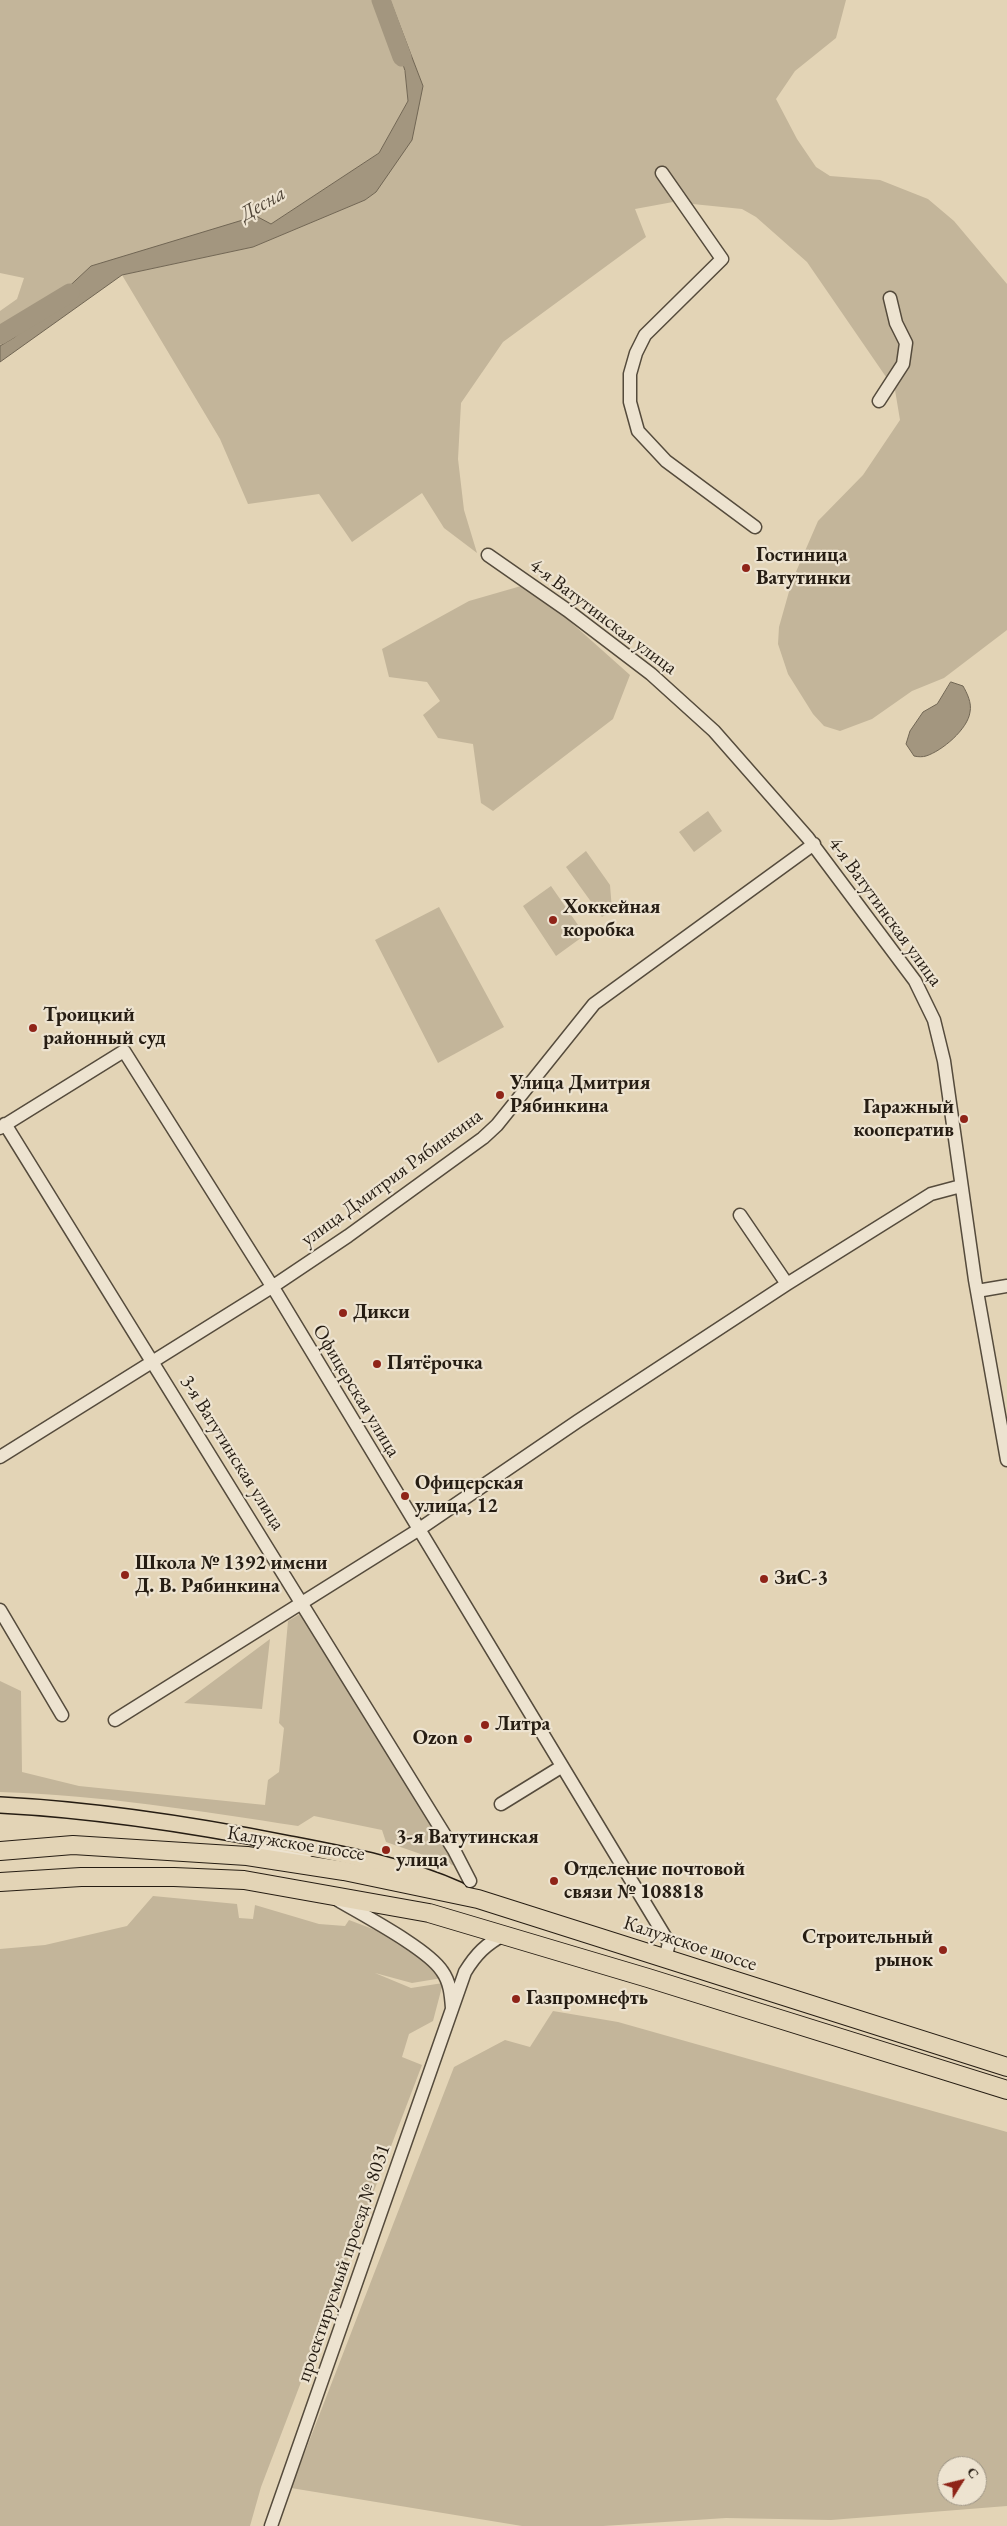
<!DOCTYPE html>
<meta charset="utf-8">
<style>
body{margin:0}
#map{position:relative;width:1007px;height:2526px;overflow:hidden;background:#e3d4b6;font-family:"EB Garamond",serif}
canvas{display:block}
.north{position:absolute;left:937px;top:2456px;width:50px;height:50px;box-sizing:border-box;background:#ede3d0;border:1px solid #9d9484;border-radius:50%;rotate:54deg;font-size:14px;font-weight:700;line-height:20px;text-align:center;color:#261d13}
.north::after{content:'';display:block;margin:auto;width:18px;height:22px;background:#8f2418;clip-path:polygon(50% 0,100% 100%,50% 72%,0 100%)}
</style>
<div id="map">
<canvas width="1007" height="2526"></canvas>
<div class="north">С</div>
</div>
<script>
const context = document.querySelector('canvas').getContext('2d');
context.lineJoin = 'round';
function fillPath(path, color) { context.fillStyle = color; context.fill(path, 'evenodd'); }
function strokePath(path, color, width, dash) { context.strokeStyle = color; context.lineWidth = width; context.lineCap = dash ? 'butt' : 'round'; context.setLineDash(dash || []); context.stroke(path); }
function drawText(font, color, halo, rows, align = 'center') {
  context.font = font + ' "EB Garamond",serif'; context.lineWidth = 4.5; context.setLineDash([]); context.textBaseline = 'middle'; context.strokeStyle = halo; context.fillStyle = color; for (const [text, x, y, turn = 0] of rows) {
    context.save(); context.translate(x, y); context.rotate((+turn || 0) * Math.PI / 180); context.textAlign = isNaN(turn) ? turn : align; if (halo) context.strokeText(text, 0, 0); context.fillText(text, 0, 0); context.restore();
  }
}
fillPath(new Path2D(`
 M0,0H382L405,72L408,101L379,153L271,224L91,266L15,337L0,346V311L17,299L24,278L0,273Z
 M390,0H846L836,38L795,71L776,99L797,139L816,167L830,176L880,180L928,199L954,221L1007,284V630L944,678L912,691L872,719L840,731L824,726L813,714L788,674L778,644L779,627L792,581L818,521L863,475L900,420L895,390L807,262L756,217L742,209L673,202L635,209L646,237L503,342L461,403L458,459L464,510L477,553L444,528L422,493L352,542L319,494L248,504L220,439L122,275L253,247L365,200L376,192L423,86Z
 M528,584L630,675L613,719L493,811L481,803L473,744L438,738L423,715L440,701L427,682L389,677L382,649L469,601Z
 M708,811L722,831L694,852L679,832Z
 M586,851L610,885L612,910L602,917L566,867Z
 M551,886L585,935L556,956L523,906Z
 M439,907L504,1027L438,1063L375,940Z
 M303,1612L461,1868L386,1842L382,1830L314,1816L298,1826C199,1811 100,1795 0,1792V1681L21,1691L22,1772L79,1786L265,1805L268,1780L279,1772L284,1728L279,1723L288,1621Z
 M270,1639L262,1709L184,1703Z
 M153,1896L237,1904L239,1918L253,1919L255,1905L319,1924L345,1926L349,1920L407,1942L442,1978L412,1983L375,1973L411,1988L443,1983L433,2021L409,2034L402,2057L422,2065L261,2487L250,2526H0V1949L45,1945L127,1926Z
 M553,2011L618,2022L1007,2132V2506L831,2520L726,2518L603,2526H522L291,2488L454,2067L505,2040L530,2047ZM947,2466H977V2496H947Z`), '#c3b59a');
const water = new Path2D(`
 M382,0H390L423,86L412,140L376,192L365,200L253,247L122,275L0,362V346L15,337L91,266L256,216L271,224L379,153L408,101L405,71Z
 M951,682L963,686C967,693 972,703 970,712C968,729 942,751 926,756C923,757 918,757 914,756L906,744L910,731L923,712L937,704Z`);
fillPath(water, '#a3967f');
strokePath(water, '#716654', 1);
strokePath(new Path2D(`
 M381,0L402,57
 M0,335L70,293`), '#a3967f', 19);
const minor = new Path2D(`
 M662,173L722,259L645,335L636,353L630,374V402L638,431L666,461L755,527
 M879,401L903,364L906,343L896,323L890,298
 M488,555L567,610L651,674L714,731L808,838L915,981L934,1020L944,1061L975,1280L1007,1460
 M5,1124L454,1850L470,1881
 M0,1128L124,1051L277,1294L669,1943L665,1959
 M740,1215L787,1284
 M977,1291L1007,1286
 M0,1457L272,1287L348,1236L483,1138L497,1125L594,1004L814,844
 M0,1610L62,1715
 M115,1720L418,1530L578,1421L787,1284L931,1194L961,1186
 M501,1804L561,1767
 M259,1851L307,1852
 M338,1900C363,1915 428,1949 442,1971C450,1982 451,1995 452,2008
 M271,2526L465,1972C476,1954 486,1944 505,1934`);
const major = new Path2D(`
 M0,1805C98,1810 194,1825 290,1844C347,1855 406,1866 459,1890`);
const highway = new Path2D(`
 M0,1851L73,1845L247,1856L344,1871L478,1899L1007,2067
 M0,1882L81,1877H174L244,1880L429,1913L648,1978L1007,2090`);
strokePath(minor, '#554b3c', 15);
strokePath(major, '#261d13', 18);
strokePath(highway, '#261d13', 20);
strokePath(minor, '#ede3d0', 12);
strokePath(major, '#e3d4b6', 15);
strokePath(highway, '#e3d4b6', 18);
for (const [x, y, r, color] of [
 [746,568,5,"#8f2418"],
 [553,920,5,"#8f2418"],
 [33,1028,5,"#8f2418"],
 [500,1095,5,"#8f2418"],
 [964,1119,5,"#8f2418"],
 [343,1313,5,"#8f2418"],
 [377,1364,5,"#8f2418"],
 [405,1496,5,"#8f2418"],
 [125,1575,5,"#8f2418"],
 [764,1579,5,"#8f2418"],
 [485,1725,5,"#8f2418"],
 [468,1739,5,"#8f2418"],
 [386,1850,5,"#8f2418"],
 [554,1881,5,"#8f2418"],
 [943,1950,5,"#8f2418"],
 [516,1999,5,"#8f2418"]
]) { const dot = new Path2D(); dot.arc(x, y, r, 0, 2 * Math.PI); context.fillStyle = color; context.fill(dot); strokePath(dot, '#ede3d0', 2); }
drawText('bold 20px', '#261d13', '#ede3d0', [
 ["Гостиница",756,556],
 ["Ватутинки",756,579],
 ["Хоккейная",563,908],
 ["коробка",563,931],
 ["Троицкий",43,1016],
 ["районный суд",43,1039],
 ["Улица Дмитрия",510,1084],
 ["Рябинкина",510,1107],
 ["Гаражный",954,1108,"right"],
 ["кооператив",954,1131,"right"],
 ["Дикси",353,1313],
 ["Пятёрочка",387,1364],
 ["Офицерская",415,1484],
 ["улица, 12",415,1507],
 ["Школа № 1392 имени",135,1564],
 ["Д. В. Рябинкина",135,1587],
 ["ЗиС-3",774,1579],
 ["Литра",495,1725],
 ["Ozon",458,1739,"right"],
 ["3-я Ватутинская",396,1838],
 ["улица",396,1861],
 ["Отделение почтовой",564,1870],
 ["связи № 108818",564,1893],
 ["Строительный",933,1938,"right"],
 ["рынок",933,1961,"right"],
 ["Газпромнефть",526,1999]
], 'left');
drawText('20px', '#261d13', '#ede3d0', [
 ["4-я Ватутинская улица",603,617,37],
 ["4-я Ватутинская улица",885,912,54],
 ["улица Дмитрия Рябинкина",392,1178,-36],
 ["Офицерская улица",356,1391,59],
 ["3-я Ватутинская улица",232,1453,58],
 ["Калужское шоссе",296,1844,9],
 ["Калужское шоссе",690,1944,18],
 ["проектируемый проезд № 8031",344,2263,-71]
]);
drawText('italic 21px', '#524739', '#ede3d0', [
 ["Десна",263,204,-30]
]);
</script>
